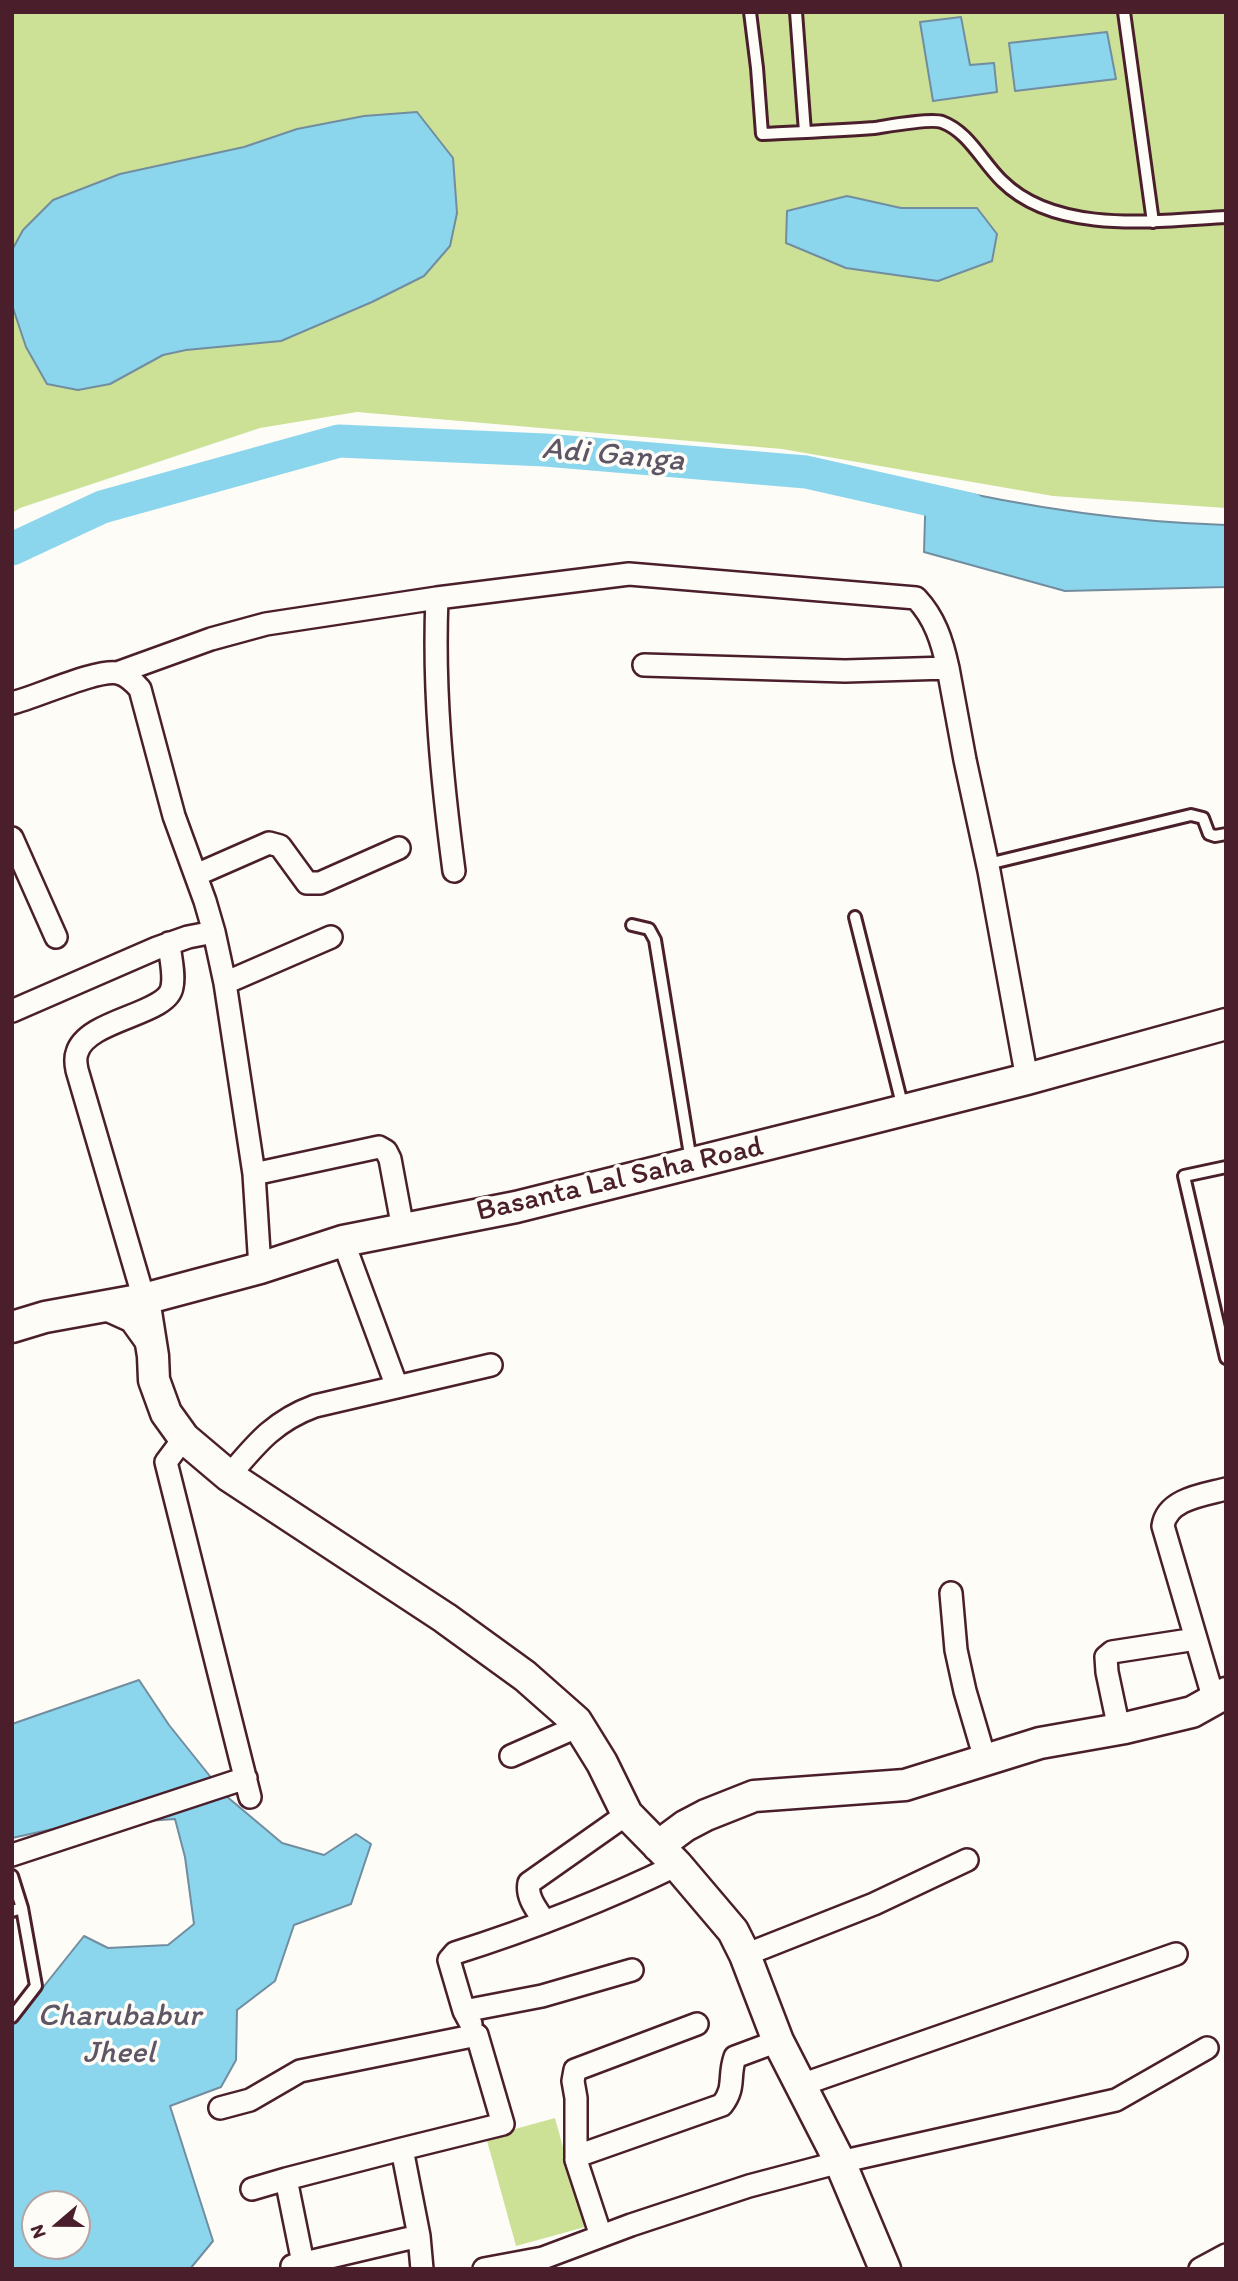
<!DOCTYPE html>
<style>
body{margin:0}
#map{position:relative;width:1238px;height:2281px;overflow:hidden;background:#fdfcf7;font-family:Itim,sans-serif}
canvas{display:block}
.frame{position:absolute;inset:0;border:14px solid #4a1f2b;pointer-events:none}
.north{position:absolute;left:21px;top:2190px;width:70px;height:70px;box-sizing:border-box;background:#fdfcf7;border:2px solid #b5a4a5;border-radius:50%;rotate:250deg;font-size:19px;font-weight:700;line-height:28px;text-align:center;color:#4a1f2b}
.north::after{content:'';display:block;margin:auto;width:24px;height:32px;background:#4a1f2b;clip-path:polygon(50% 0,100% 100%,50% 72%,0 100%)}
</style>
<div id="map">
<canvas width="1238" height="2281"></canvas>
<div class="frame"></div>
<div class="north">N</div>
</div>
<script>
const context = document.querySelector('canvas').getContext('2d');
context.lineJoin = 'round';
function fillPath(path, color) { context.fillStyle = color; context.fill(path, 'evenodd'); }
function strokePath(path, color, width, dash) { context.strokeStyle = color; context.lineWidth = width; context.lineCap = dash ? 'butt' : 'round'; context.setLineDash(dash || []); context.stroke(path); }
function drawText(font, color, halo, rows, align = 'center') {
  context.font = font + ' Itim,sans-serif'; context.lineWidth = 7; context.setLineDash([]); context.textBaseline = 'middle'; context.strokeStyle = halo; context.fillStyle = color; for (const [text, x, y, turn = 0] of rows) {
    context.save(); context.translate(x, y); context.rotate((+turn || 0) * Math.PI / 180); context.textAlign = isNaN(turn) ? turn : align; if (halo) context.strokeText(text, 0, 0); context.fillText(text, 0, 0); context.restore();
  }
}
fillPath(new Path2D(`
 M12,12H1226V508L1053,496L782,449L357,412L260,428L20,508L12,513Z
 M555,2118L585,2227L516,2246L486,2137Z`), '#cce196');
const water = new Path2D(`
 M961,17L970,65L994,63L997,92L933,101L920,22Z
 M1107,32L1116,79L1015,91L1009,43Z
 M417,112L453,158L457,213L450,246L424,276L372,302L281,341L186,350L163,355L110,384L78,390L47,384L26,347L12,305V250L23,230L53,200L120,174L244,147L297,129L364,116Z
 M847,196L901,208H977L997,234L992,261L938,281L846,268L786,243L787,211Z
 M926,484C1025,507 1124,522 1226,525V587L1065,591L924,552Z
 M139,1680L169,1725L225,1795L282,1843L324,1855L356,1834L371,1844L351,1904L294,1925L275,1981L237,2010L236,2060L221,2087L170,2106L213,2241L190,2269H12V2021L17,2020L84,1936L108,1948L168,1945L194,1924L185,1857L175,1819L62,1827L12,1838V1724ZM35,2204H77V2246H35Z`);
fillPath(water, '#8bd6ec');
strokePath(water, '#718d9f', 2);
strokePath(new Path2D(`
 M12,549L102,507L339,441L545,450L806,472L970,509`), '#8bd6ec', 33);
const lane = new Path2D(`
 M750,12L757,68L762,134C799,132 837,131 874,128C888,126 931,118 942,122C969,132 982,162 1002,181C1056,235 1156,221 1226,217
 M796,12L805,132
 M1124,12L1153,222
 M988,864L1191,815L1203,818L1209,834L1215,836L1226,834
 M855,917L903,1108
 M632,925L649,929L655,940L691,1161
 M1226,1167L1184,1176L1226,1358
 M12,1876L22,1908L12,1911
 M12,2017L36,1986L22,1908`);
const street = new Path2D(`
 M437,598C433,690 442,780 454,871
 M644,665L845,671L948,668L965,760L989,871L1027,1079
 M117,673L211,639L266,624L437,598L629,574L916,598C935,618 942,641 948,668
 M12,703C37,697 96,669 118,673C127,675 134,682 140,689L174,816L205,901L214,932L225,983L254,1174L260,1268
 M12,838L56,937
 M196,875L269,843L280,846L307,883H320L399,848
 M225,983L331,937
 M12,1011L157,948L188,937L214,932
 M254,1174L379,1147L386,1151L390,1159L403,1229
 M343,1241L397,1387
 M144,1299L77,1070C76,1065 75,1058 77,1053C86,1019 168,1015 172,987C175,974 170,957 169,943
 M100,1307L131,1321L149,1346
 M184,1438L166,1462L250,1797
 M229,1476C256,1444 274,1421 315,1406L491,1365
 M951,1593L956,1650L965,1691L985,1759
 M1214,1700L1163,1526C1167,1499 1203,1495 1226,1489
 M1119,1729L1107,1672L1106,1657L1112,1652L1196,1639
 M511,1756L579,1726
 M12,1855L246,1778
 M545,1922C537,1910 526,1897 529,1883L627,1814
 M745,1955L874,1904L967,1860
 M464,2011L449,1960L455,1953C531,1929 605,1900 677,1865
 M471,2024L464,2011L542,1996L632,1970
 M801,2085L1176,1954
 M220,2108L250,2100L300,2071L477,2035L503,2124L402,2149L419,2236L422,2269
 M576,2160V2098L573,2081L575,2070L697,2024
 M252,2189L286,2179
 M601,2236L576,2160L583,2154L722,2105C736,2087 728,2077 735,2057L778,2041
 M303,2263L286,2179L402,2149
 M292,2266L419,2236
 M484,2269L543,2258L631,2225L749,2186L840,2162L1116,2100L1207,2048
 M1200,2269L1226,2255`);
const secondary = new Path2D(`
 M144,1299L153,1356L154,1380L166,1413L184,1438L229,1476L445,1618L525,1676L576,1721L602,1763L627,1814L677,1865L733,1931L745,1955L778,2041L840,2162L885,2269
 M12,1327L45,1317L144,1299L260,1268L343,1241L516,1207L857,1122L1027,1079L1226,1024
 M658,1846L685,1826L706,1815L754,1796L905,1785L1040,1743L1125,1728L1192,1712L1226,1693`);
strokePath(lane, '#4a1f2b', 16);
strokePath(street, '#4a1f2b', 26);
strokePath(secondary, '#4a1f2b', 35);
strokePath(lane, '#fdfcf7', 10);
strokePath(street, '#fdfcf7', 21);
strokePath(secondary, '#fdfcf7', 30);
drawText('30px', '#4a1f2b', '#fdfcf7', [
 ["Basanta Lal Saha Road",620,1180,-13]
]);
drawText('italic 32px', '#5e5665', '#fdfcf7', [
 ["Adi Ganga",613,456,5],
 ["Charubabur",119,2017],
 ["Jheel",119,2054]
]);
</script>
